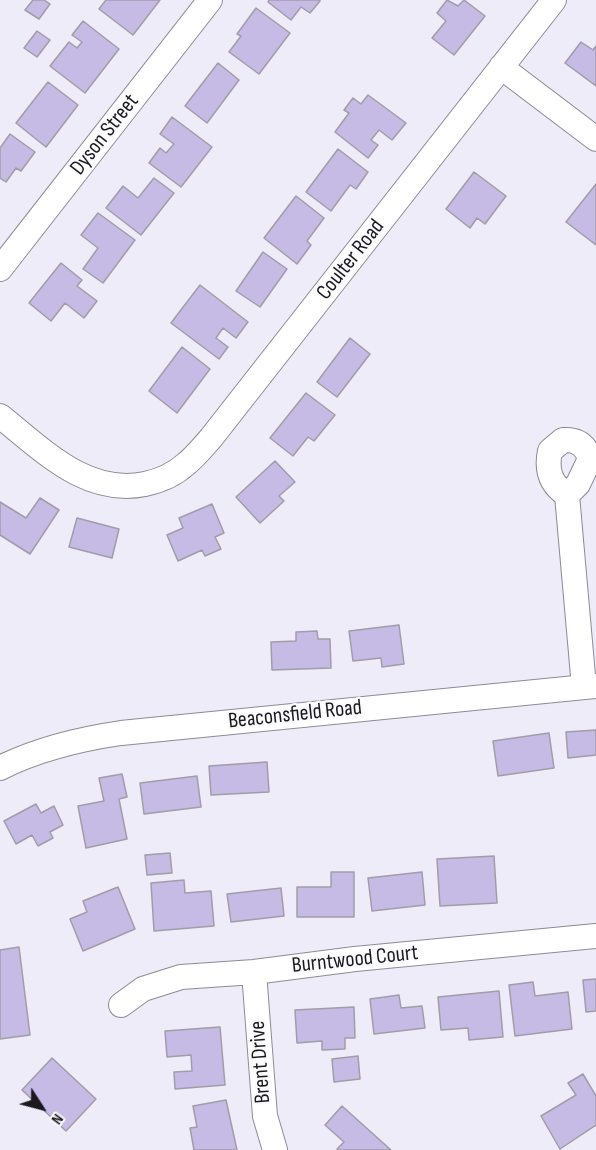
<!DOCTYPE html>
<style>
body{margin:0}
#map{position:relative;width:596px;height:1150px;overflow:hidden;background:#efecf9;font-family:"Sofia Sans Condensed",sans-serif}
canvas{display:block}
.north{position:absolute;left:12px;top:1078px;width:60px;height:60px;-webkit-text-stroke:4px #fbfbfe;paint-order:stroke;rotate:126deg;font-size:16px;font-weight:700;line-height:24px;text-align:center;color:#1a191e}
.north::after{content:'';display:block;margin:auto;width:21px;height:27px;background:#1a191e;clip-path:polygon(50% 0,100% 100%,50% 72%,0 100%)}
</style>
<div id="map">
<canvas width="596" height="1150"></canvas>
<div class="north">N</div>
</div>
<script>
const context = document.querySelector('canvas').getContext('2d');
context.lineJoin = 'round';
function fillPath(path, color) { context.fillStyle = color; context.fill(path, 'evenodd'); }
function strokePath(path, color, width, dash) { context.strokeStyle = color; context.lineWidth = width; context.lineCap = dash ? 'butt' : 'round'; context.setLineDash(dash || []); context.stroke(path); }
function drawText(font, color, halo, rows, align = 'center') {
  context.font = font + ' "Sofia Sans Condensed",sans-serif'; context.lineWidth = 4.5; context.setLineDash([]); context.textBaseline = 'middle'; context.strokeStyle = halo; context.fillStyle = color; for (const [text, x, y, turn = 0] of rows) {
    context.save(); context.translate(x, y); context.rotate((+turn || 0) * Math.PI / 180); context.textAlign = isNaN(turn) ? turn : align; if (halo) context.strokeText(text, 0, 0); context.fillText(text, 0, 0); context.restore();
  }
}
const building = new Path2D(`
 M33,0H44L50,4L39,19L25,10Z
 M106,0H160L133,35L99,9Z
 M269,0H320V1L310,13L301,7L291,20L268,2Z
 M447,0L458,6L464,0L485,16L454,55L432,38L446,21L437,13Z
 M256,8L290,33L259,74L229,52L241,36L237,34Z
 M83,21L119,49L85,93L50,66L69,42L77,48L82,42L72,35Z
 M37,31L50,40L37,57L24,48Z
 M581,42L593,50L596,46V86L565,63Z
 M218,63L239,80L207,123L185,106Z
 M48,82L78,105L46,147L16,123Z
 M368,95L406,123L392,140L379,130L371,140L378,145L368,158L335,132L349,113L344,110L353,98L361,104Z
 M172,117L212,147L181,187L149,163L160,148L166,153L174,144L160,134Z
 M10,134L35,152L21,171L16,168L6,182L0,178V148Z
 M338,149L368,172L356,189L350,185L331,211L306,192Z
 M474,172L506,196L485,224L477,218L470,228L446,209Z
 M154,178L174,193L141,235L106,208L123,186L138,198Z
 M596,184V245L566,222Z
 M296,196L324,218L307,241L311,245L297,264L264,238Z
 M98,213L135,240L103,283L83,269L98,248L81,235Z
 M263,252L287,269L260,307L236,291Z
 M61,263L82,280L77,286L97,301L84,318L65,303L51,321L29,303Z
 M200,285L248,322L236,338L223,328L216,338L228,347L219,359L171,323Z
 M350,338L370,354L337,397L317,382Z
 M182,347L210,369L177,413L149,391Z
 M306,393L335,415L314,441L308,437L293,456L270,438Z
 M275,461L295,482L279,496L284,501L260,523L236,497Z
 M40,498L59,510L30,554L0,535V502L26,518Z
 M212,504L224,533L215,537L221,549L205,556L202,550L178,561L167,535L183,528L179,518Z
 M77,518L119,529L112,558L69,547Z
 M399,625L404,664L382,667L381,658L353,661L349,631Z
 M317,631L318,639H330L331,668L272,670L271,642L296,641V632Z
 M596,730V755L568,758L566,732Z
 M549,733L554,768L498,776L493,741Z
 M267,762L269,792L211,795L209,766Z
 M122,774L127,797L119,799L127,839L86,848L78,806L104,801L99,778Z
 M197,776L201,807L144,814L140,783Z
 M36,804L41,813L54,806L63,825L50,832L53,838L38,846L32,835L16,844L4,821Z
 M170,853L172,873L147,875L145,855Z
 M494,856L497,903L440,906L437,859Z
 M331,872H354V917H297V887H331Z
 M422,872L425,905L372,911L368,878Z
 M184,880L185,893L211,891L214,926L154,931L151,883Z
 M118,887L135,929L83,951L70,919L87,912L83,901Z
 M281,888L284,916L231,922L227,894Z
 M19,947L30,1035L0,1039V950Z
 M596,979V1011L586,1012L583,980Z
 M533,982L535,996L568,992L572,1029L515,1036L509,985Z
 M499,991L503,1037L469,1040L468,1028L441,1030L438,997Z
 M399,995L401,1008L422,1006L425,1028L374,1034L370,999Z
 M354,1007L355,1038H345V1049L322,1050V1041L297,1043L295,1010Z
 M220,1027L225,1085L175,1089L174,1072L192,1071L191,1055L167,1057L165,1031Z
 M358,1056L360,1079L334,1082L332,1059Z
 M52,1058L96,1099L66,1131L22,1090Z
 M583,1074L596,1096V1125L560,1149L541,1116L576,1095L568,1083Z
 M226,1100L237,1150H194L190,1128L197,1127L193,1106Z
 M342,1106L391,1150H339L337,1149L344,1142L325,1125Z`);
fillPath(building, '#c5bbe5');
strokePath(building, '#a09da9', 1.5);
const minor = new Path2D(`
 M501,67L596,139
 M0,269L210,0
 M0,416C43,450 86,496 145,484C159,481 175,474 186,464C195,457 203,447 211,438L554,0
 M563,440C578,439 586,446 590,459L578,484L567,495C550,484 546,470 550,451Z
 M567,495L584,687
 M0,768C38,749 80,739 121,733L596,686
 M254,972L265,1116L275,1150
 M121,1005L143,989L181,977L254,972L355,959L596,936`);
strokePath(minor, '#8d8a96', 26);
strokePath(minor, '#fff', 24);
drawText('22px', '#1a191e', '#fbfbfe', [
 ["Dyson Street",105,135,-52],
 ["Coulter Road",351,260,-52],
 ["Beaconsfield Road",295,715,-6],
 ["Burntwood Court",355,960,-6],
 ["Brent Drive",261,1062,-94]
]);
</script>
